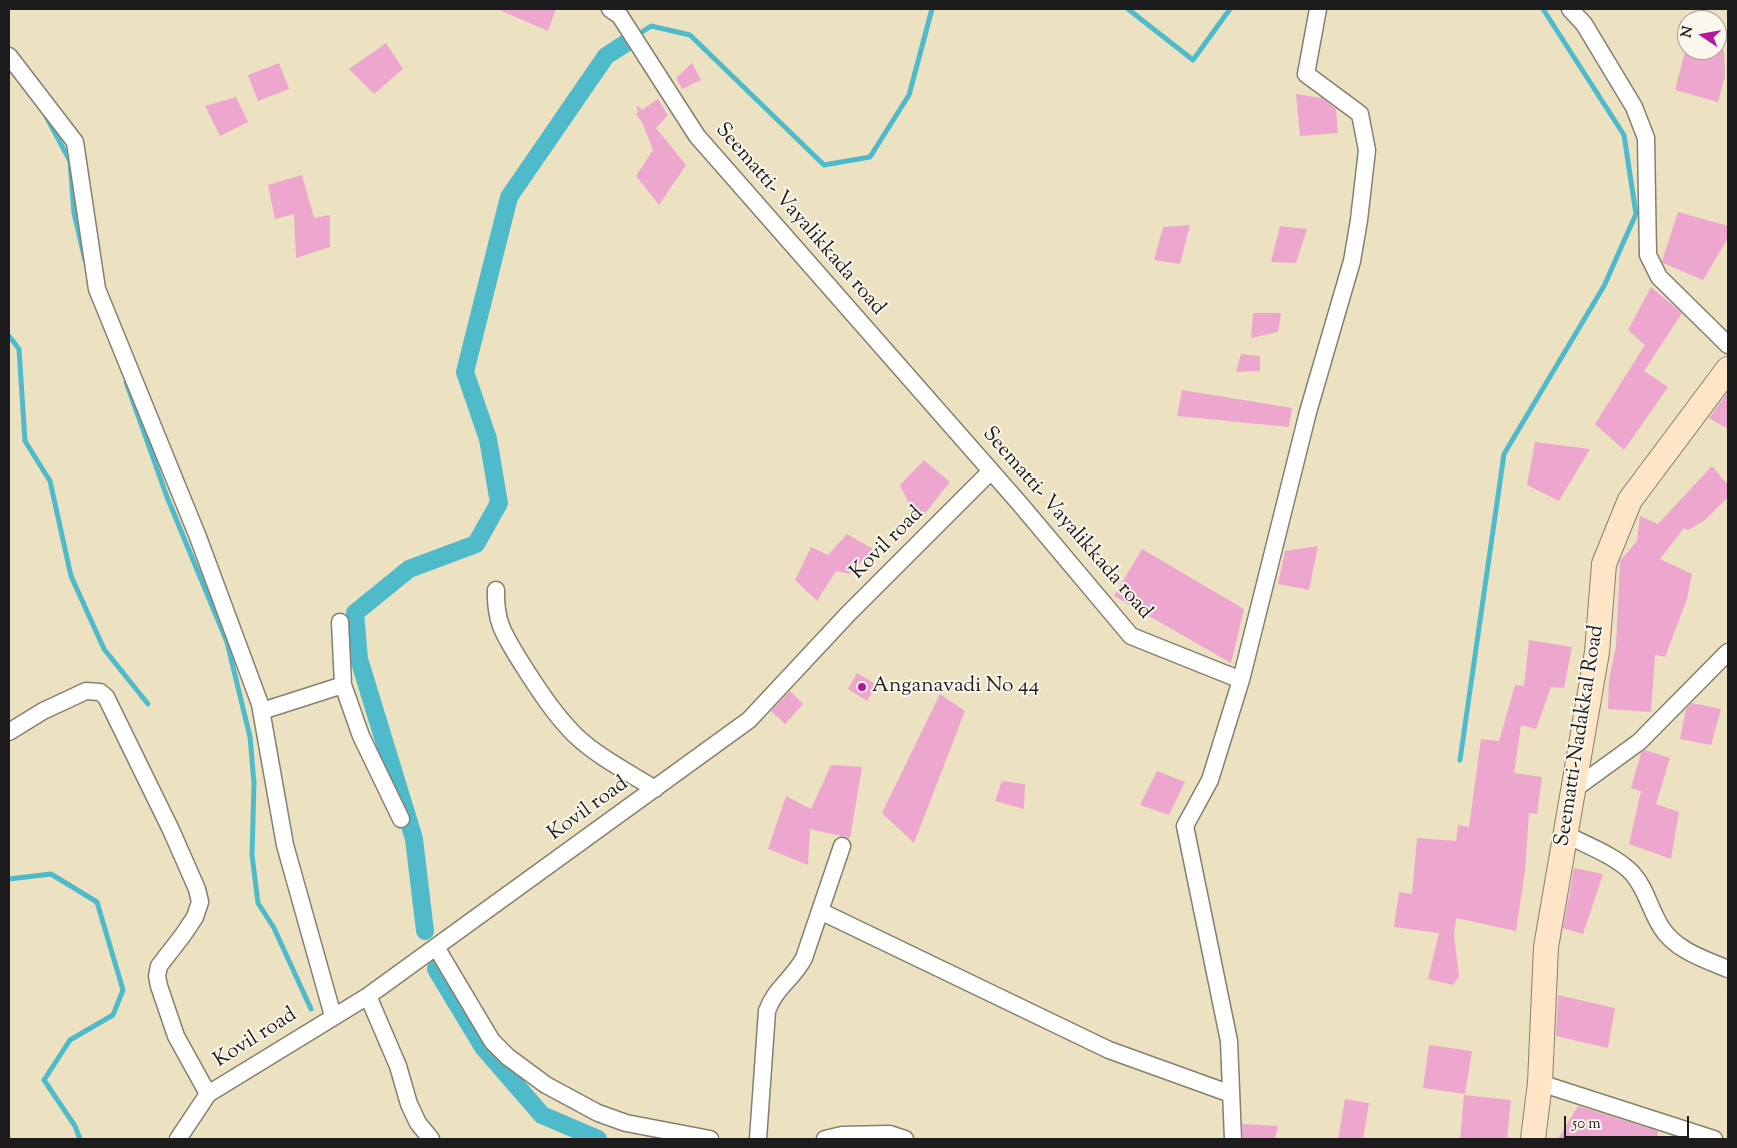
<!DOCTYPE html>
<style>
body{margin:0}
#map{position:relative;width:1737px;height:1148px;overflow:hidden;background:#ece2c2;font-family:"Sorts Mill Goudy",serif}
canvas{display:block}
.frame{position:absolute;inset:0;border:10px solid #1c1c1c;pointer-events:none}
.north{position:absolute;left:1677px;top:10px;width:50px;height:50px;box-sizing:border-box;background:#fbf7ec;border:1px solid #a29f99;border-radius:50%;rotate:282deg;font-size:14px;font-weight:700;line-height:20px;text-align:center;color:#1c1c1c}
.north::after{content:'';display:block;margin:auto;width:18px;height:22px;background:#b5179e;clip-path:polygon(50% 0,100% 100%,50% 72%,0 100%)}
.scale{position:absolute;left:1564px;top:1116px;width:125px;height:22px;box-sizing:border-box;border:2px solid #1c1c1c;border-top:0;padding-left:6px;font-size:15px;line-height:18px;white-space:nowrap;color:#1c1c1c;-webkit-text-stroke:4px #fbf7ec;paint-order:stroke}
</style>
<div id="map">
<canvas width="1737" height="1148"></canvas>
<div class="frame"></div>
<div class="north">N</div>
<div class="scale">50 m</div>
</div>
<script>
const context = document.querySelector('canvas').getContext('2d');
context.lineJoin = 'round';
function strokePath(path, color, width, dash) { context.strokeStyle = color; context.lineWidth = width; context.lineCap = dash ? 'butt' : 'round'; context.setLineDash(dash || []); context.stroke(path); }
function fillPath(path, color) { context.fillStyle = color; context.fill(path, 'evenodd'); }
function drawText(font, color, halo, rows, align = 'center') {
  context.font = font + ' "Sorts Mill Goudy",serif'; context.lineWidth = 4; context.setLineDash([]); context.textBaseline = 'middle'; context.strokeStyle = halo; context.fillStyle = color; for (const [text, x, y, turn = 0] of rows) {
    context.save(); context.translate(x, y); context.rotate((+turn || 0) * Math.PI / 180); context.textAlign = isNaN(turn) ? turn : align; if (halo) context.strokeText(text, 0, 0); context.fillText(text, 0, 0); context.restore();
  }
}
strokePath(new Path2D(`
 M1128,9L1193,60L1230,9
 M642,32L651,26L690,35L824,165L870,157L909,95L932,9
 M46,116L70,161L74,213L85,260
 M9,336L19,349L25,441L50,481L71,576L104,649L148,704
 M126,382L167,497L227,642L250,737L254,783L252,855L258,903L274,928L311,1009
 M1460,760L1504,454L1604,286L1636,214L1624,135L1543,9
 M9,879L51,874L97,902L123,990L113,1015L70,1040L44,1080L75,1126L80,1139`), '#4fbbca', 5);
strokePath(new Path2D(`
 M425,931L414,839L359,659L355,613L409,569L476,544L499,503L488,439L465,372L509,197L606,56L626,43
 M436,969L483,1047L542,1115L598,1139`), '#4fbbca', 18);
fillPath(new Path2D(`
 M497,9H556L548,31Z
 M386,43L403,69L374,94L349,69Z
 M1686,48L1687,50L1703,52L1705,50H1724L1725,76L1718,102L1675,90Z
 M279,63L289,89L258,101L248,75Z
 M692,63L701,80L682,89L676,78Z
 M1296,94L1322,98L1336,109L1338,133L1300,136Z
 M236,97L248,122L220,136L205,106Z
 M658,99L668,115L656,128L686,165L659,205L636,176L653,150L642,122L636,114L638,112L636,107L638,106L642,110Z
 M302,175L314,218L330,215V247L296,258L294,214L275,219L268,185Z
 M1678,212L1728,226V238L1703,280L1663,263L1662,261Z
 M1190,225L1180,264L1154,260L1163,227Z
 M1280,226L1307,229L1296,263L1271,262Z
 M1651,287L1682,313L1644,371L1668,387L1624,450L1595,424L1645,345L1628,330Z
 M1253,313H1281L1278,332L1251,338Z
 M1241,354L1260,356V371L1236,372Z
 M1182,390L1292,408L1289,427L1177,416Z
 M1728,392V429L1709,418Z
 M1535,442L1590,449L1559,501L1527,485Z
 M924,460L950,482L918,522L900,485Z
 M1712,466L1728,485V497L1705,520L1688,530L1684,528L1660,559L1692,574L1687,599L1665,657L1655,655L1651,712L1608,709L1609,680L1616,646L1620,561L1637,541L1640,516L1658,524Z
 M847,534L873,549L850,574L836,571L817,601L795,580L811,547L828,555Z
 M1318,546L1309,590L1278,584L1285,551Z
 M1142,549L1244,609L1231,663L1114,596Z
 M1529,640L1572,647L1564,688L1551,687L1536,729L1521,725L1514,773L1542,777L1537,814L1529,813L1525,871L1516,931L1456,918L1454,935L1459,976L1453,985L1428,979L1439,933L1394,927L1399,892L1412,894L1417,838L1456,841L1458,825L1469,827L1481,739L1499,741L1515,685L1524,686Z
 M857,673L877,685L867,701L848,689Z
 M790,691L803,704L785,724L771,711Z
 M940,694L965,711L914,843L882,813Z
 M1692,703L1721,709L1711,745L1680,739L1686,709Z
 M1645,750L1670,758L1656,804L1679,812L1671,859L1629,844L1641,791L1631,788L1641,753Z
 M831,765L862,767L850,838L810,829L808,865L768,849L786,796L811,809Z
 M1157,771L1185,782L1169,815L1140,805Z
 M1002,781L1025,784L1024,809L995,801Z
 M1574,868L1603,874L1583,934L1563,928Z
 M1558,995L1615,1008L1608,1048L1556,1036Z
 M1429,1045L1472,1051L1465,1094L1423,1088Z
 M1464,1095L1511,1100L1507,1139H1460Z
 M1345,1099L1369,1103L1363,1139H1338Z
 M1578,1106L1658,1131L1657,1139H1558Z
 M1242,1124L1278,1126L1275,1139H1243Z`), '#eda7cf');
const street = new Path2D(`
 M610,9L620,16L697,136L1020,504L1131,636L1241,680L1210,780L1185,826L1229,1041L1233,1139
 M1570,9L1584,24L1634,107L1646,138L1648,255L1659,277L1728,345
 M9,56L75,142L97,289L198,537L260,704L285,845L333,1016
 M496,590C495,624 505,636 522,664C538,689 554,714 575,735C598,757 628,772 655,789
 M340,622L343,685
 M1241,680L1308,412L1352,261L1359,220L1367,150L1360,114L1306,74L1318,9
 M262,711L343,685L361,736L401,819
 M9,732L43,711L86,691L100,692L106,697L171,830L197,889L200,902L195,917L183,935L159,966L157,976L159,986L176,1036L208,1094
 M1573,790L1639,742L1728,652
 M1565,834C1586,845 1616,856 1632,873C1646,888 1650,910 1661,927C1675,950 1704,959 1728,969
 M820,911L1109,1050L1231,1094
 M436,947L492,1041L508,1057L546,1085L598,1113L626,1123L710,1139
 M368,996L398,1066L409,1104L418,1123L431,1139
 M1540,1083L1714,1139
 M178,1139L208,1094L368,996L749,720L848,614L991,471
 M758,1139L767,1011C775,988 793,979 804,958L842,846
 M825,1139L842,1135L890,1134L905,1139`);
const secondary = new Path2D(`
 M1533,1139L1540,1083L1546,947L1597,652L1604,564L1630,500L1728,369`);
strokePath(street, '#847f6f', 19);
strokePath(secondary, '#847f6f', 26);
strokePath(street, '#fff', 16);
strokePath(secondary, '#fde5c5', 24);
for (const [x, y, r, color] of [
 [862,687,5,"#b5179e"]
]) { const dot = new Path2D(); dot.arc(x, y, r, 0, 2 * Math.PI); context.fillStyle = color; context.fill(dot); strokePath(dot, '#fbf7ec', 2); }
drawText('21px', '#1c1c1c', '#fbf7ec', [
 ["Seematti- Vayalikkada road",799,220,49],
 ["Seematti- Vayalikkada road",1066,524,49],
 ["Kovil road",888,544,-45],
 ["Seematti-Nadakkal Road",1581,736,-81],
 ["Kovil road",589,810,-36],
 ["Kovil road",256,1039,-32]
]);
drawText('21px', '#1c1c1c', '#fbf7ec', [
 ["Anganavadi No 44",872,687]
], 'left');
</script>
